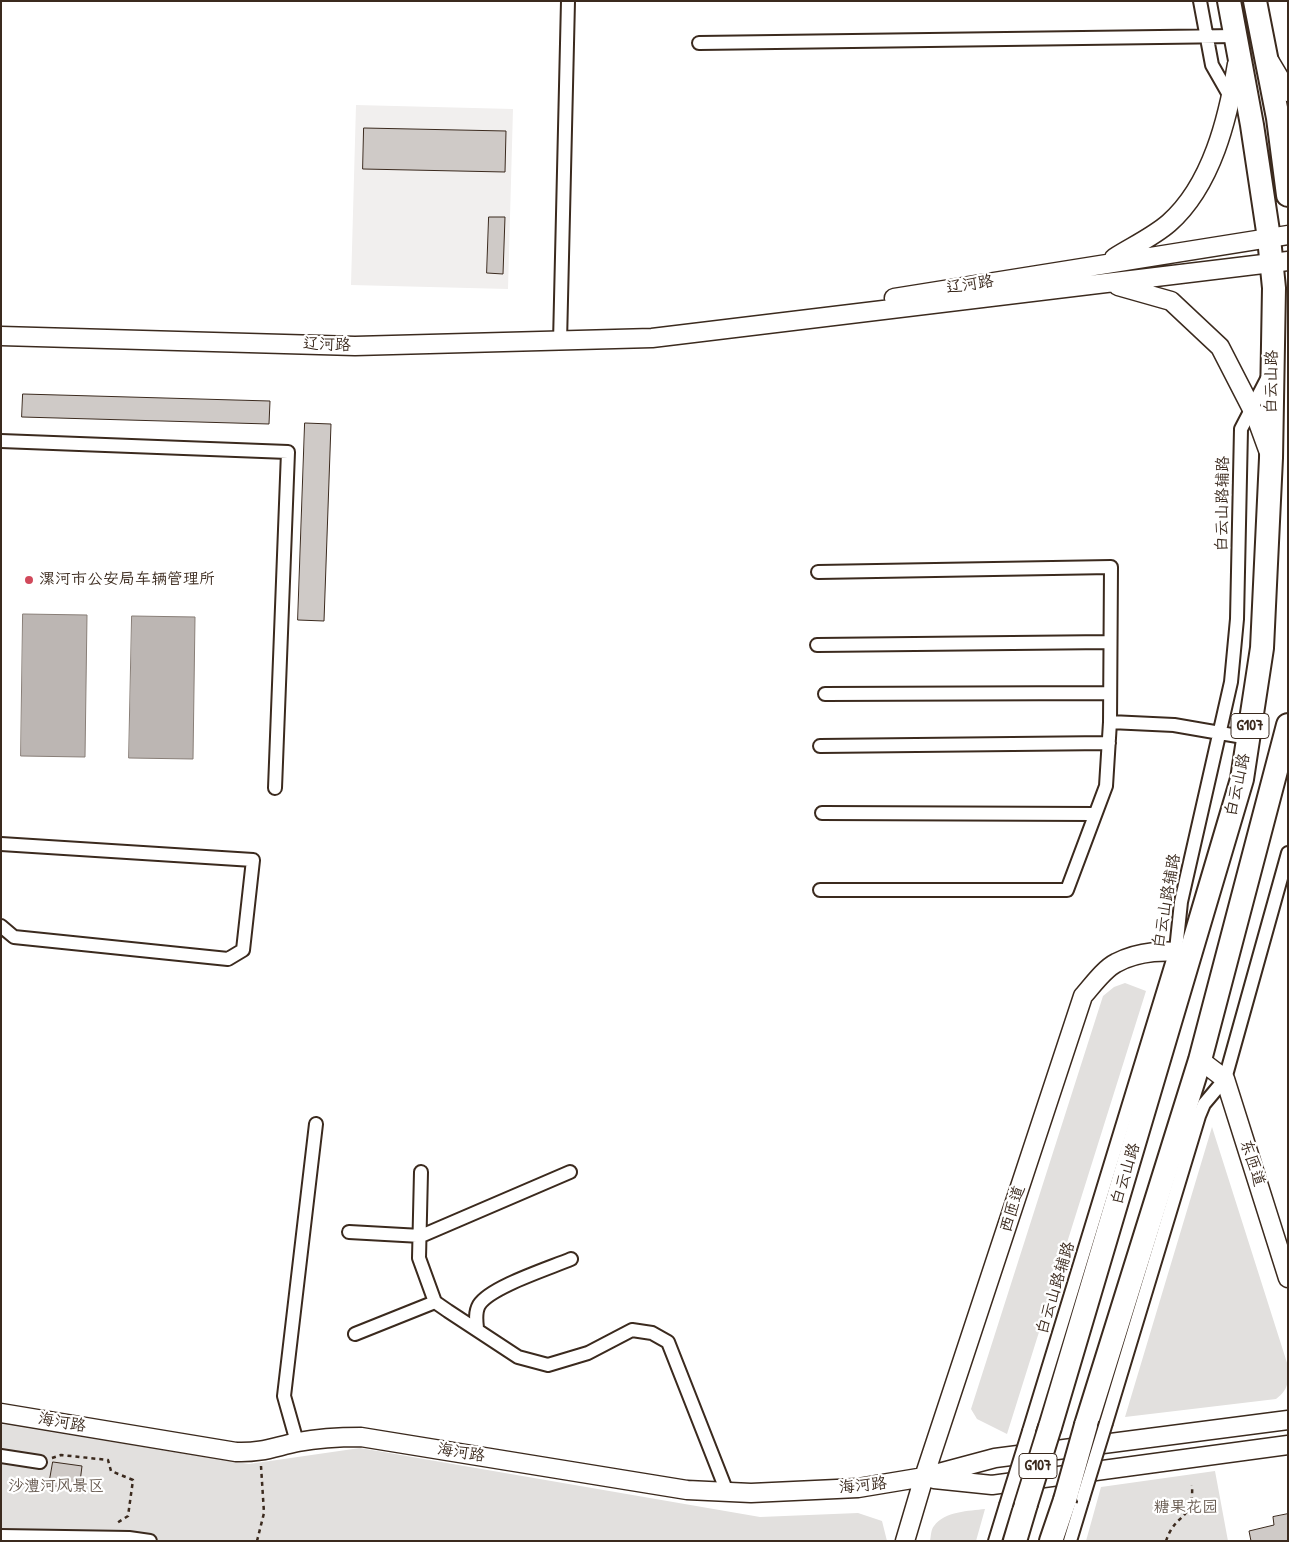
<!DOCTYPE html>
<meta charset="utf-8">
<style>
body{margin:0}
#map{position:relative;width:1289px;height:1542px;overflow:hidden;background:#fff;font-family:"Patrick Hand",sans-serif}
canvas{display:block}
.frame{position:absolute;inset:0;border:2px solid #3b2a1e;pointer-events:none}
</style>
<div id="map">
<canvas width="1289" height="1542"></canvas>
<div class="frame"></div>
</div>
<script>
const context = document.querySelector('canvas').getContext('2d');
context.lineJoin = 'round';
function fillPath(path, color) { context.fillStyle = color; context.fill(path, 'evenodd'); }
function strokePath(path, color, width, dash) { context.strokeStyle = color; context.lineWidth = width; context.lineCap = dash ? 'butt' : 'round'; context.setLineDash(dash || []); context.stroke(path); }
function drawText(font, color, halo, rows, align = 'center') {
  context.font = font + ' "Patrick Hand","LXGW WenKai TC",sans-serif'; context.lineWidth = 4.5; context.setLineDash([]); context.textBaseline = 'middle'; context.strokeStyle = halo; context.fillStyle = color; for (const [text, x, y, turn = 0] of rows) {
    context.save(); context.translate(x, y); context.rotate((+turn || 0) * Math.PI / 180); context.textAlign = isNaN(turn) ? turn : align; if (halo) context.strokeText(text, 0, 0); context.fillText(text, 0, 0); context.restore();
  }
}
fillPath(new Path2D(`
 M356,105L513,109L508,289L351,285Z`), '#f1efee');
fillPath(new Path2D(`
 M1125,983L1146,991L1007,1434L977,1419L971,1409L1103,996L1114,987Z
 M1212,1127L1288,1366C1288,1383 1289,1389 1276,1399L1125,1417Z
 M1,1424L249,1464L360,1448L760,1517L858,1513L882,1521L887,1541H1Z
 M1215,1471L1228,1541H1086L1101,1487Z
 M985,1509L976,1541H930C931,1536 931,1529 934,1526C945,1511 969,1511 985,1509Z`), '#e2e0de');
const water = new Path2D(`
 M23,614L87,615L85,757L21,756Z
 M132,616L195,617L193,759L129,758Z`);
fillPath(water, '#bcb6b3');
strokePath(water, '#887e77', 1);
const building = new Path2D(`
 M364,128L506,131L505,172L363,169Z
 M489,217H505L503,274L487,273Z
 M23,394L270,401L269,424L22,417Z
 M305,423L331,424L324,621L298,620Z
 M53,1462L82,1466L79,1490L49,1485Z
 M1288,1514V1541H1251L1249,1531L1274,1525L1273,1517Z`);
fillPath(building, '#cfcac7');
strokePath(building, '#3b2a1e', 1);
const street = new Path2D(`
 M1200,1L1212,65L1232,100
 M699,43L1236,36
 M560,342L568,1
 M1,441L288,452L275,788
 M818,572L1111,567L1110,722L1106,786L1067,890H820
 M817,645L1110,642
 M825,694L1110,693
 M1110,722L1174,725L1249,738
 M820,746L1109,743
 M822,813L1095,814
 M1,844L253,860L243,950L228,959L14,937L1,926
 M421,1172L419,1258L435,1302L448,1311L518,1357L548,1365L588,1353L632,1330L652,1333L668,1342L727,1492
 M349,1232L421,1236L570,1172
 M477,1328C476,1320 475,1312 479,1305C490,1287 550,1268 571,1259
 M355,1334L435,1302
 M1106,1423L1199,1116L1204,1104L1225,1079L1288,853
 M1029,1431L1176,950L1181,902L1231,682L1237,619L1241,429L1269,375
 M297,1442L284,1396L316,1124
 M1,1456L40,1462
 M1,1536L129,1538L150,1541
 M995,1541L1006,1505
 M1070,1541L1083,1498`);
const secondary = new Path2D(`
 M1270,62L1288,92
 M1114,258C1131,247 1153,237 1169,223C1212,185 1228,118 1237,64
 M1118,286L1171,301L1220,347L1256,417L1268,450
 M894,298L1288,235
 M1,336L355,346L652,338L1288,261
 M1200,1060L1225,1079L1288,1278
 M1,1413L236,1452C262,1453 274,1447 298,1442C319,1438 339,1437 361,1437L687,1490L751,1493L858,1488L924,1477L995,1458L1288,1420
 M934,1479L992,1485L1288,1445
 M905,1541L924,1477L1083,996C1092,986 1104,969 1116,963C1138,951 1168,949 1192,954`);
const highway = new Path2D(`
 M1255,1L1278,118L1288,195
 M1086,1425L1200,1060L1288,725
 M1050,1427L1242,779L1262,648L1271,458L1274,288L1269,238L1252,125L1229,1
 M1015,1541L1026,1504
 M1051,1541L1065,1500`);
strokePath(street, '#3b2a1e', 16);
strokePath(secondary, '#3b2a1e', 21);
strokePath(highway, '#3b2a1e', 26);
strokePath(new Path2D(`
 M52,1458L61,1455L108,1460L111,1471L133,1480L128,1516L117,1523
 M257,1541L264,1513L261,1466
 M1166,1541C1176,1511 1194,1522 1192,1485`), '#3b2a1e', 2.5, [4, 4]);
strokePath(street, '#fff', 12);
strokePath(secondary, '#fff', 18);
strokePath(highway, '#fff', 22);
const streetBridge = new Path2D(`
 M1083,1498L1106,1423
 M1006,1505L1029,1431`);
const highwayBridge = new Path2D(`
 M1065,1500L1086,1425
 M1026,1504L1050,1427`);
strokePath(streetBridge, '#3b2a1e', 16, []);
strokePath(highwayBridge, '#3b2a1e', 26, []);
strokePath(streetBridge, '#fff', 12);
strokePath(highwayBridge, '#fff', 22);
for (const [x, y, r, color] of [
 [29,580,5,"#d1495b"]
]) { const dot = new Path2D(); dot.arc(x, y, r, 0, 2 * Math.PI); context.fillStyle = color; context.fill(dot); strokePath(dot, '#fff', 2); }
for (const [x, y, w] of [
 [1250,726,38],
 [1038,1466,38]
]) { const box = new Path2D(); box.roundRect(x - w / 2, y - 12.5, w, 25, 4); context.fillStyle = '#fff'; context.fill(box); strokePath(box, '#3b2a1e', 1); }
drawText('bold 15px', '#3b2a1e', null, [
 ["G107",1250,726],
 ["G107",1038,1466]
]);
drawText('16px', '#3b2a1e', '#fff', [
 ["辽河路",970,285,-9],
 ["辽河路",327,345,2],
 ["白云山路",1272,382,-89],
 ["白云山路辅路",1223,504,-89],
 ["白云山路",1238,785,-77],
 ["白云山路辅路",1167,901,-80],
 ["东匝道",1252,1163,72],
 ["白云山路",1126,1174,-73],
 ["西匝道",1013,1209,-72],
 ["白云山路辅路",1056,1288,-73],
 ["海河路",62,1423,10],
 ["海河路",461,1453,9],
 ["海河路",863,1486,-6]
]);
drawText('16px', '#3b2a1e', '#fff', [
 ["漯河市公安局车辆管理所",39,580]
], 'left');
drawText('16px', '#65584e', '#fff', [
 ["沙澧河风景区",56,1487],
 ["糖果花园",1186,1508]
]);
</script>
